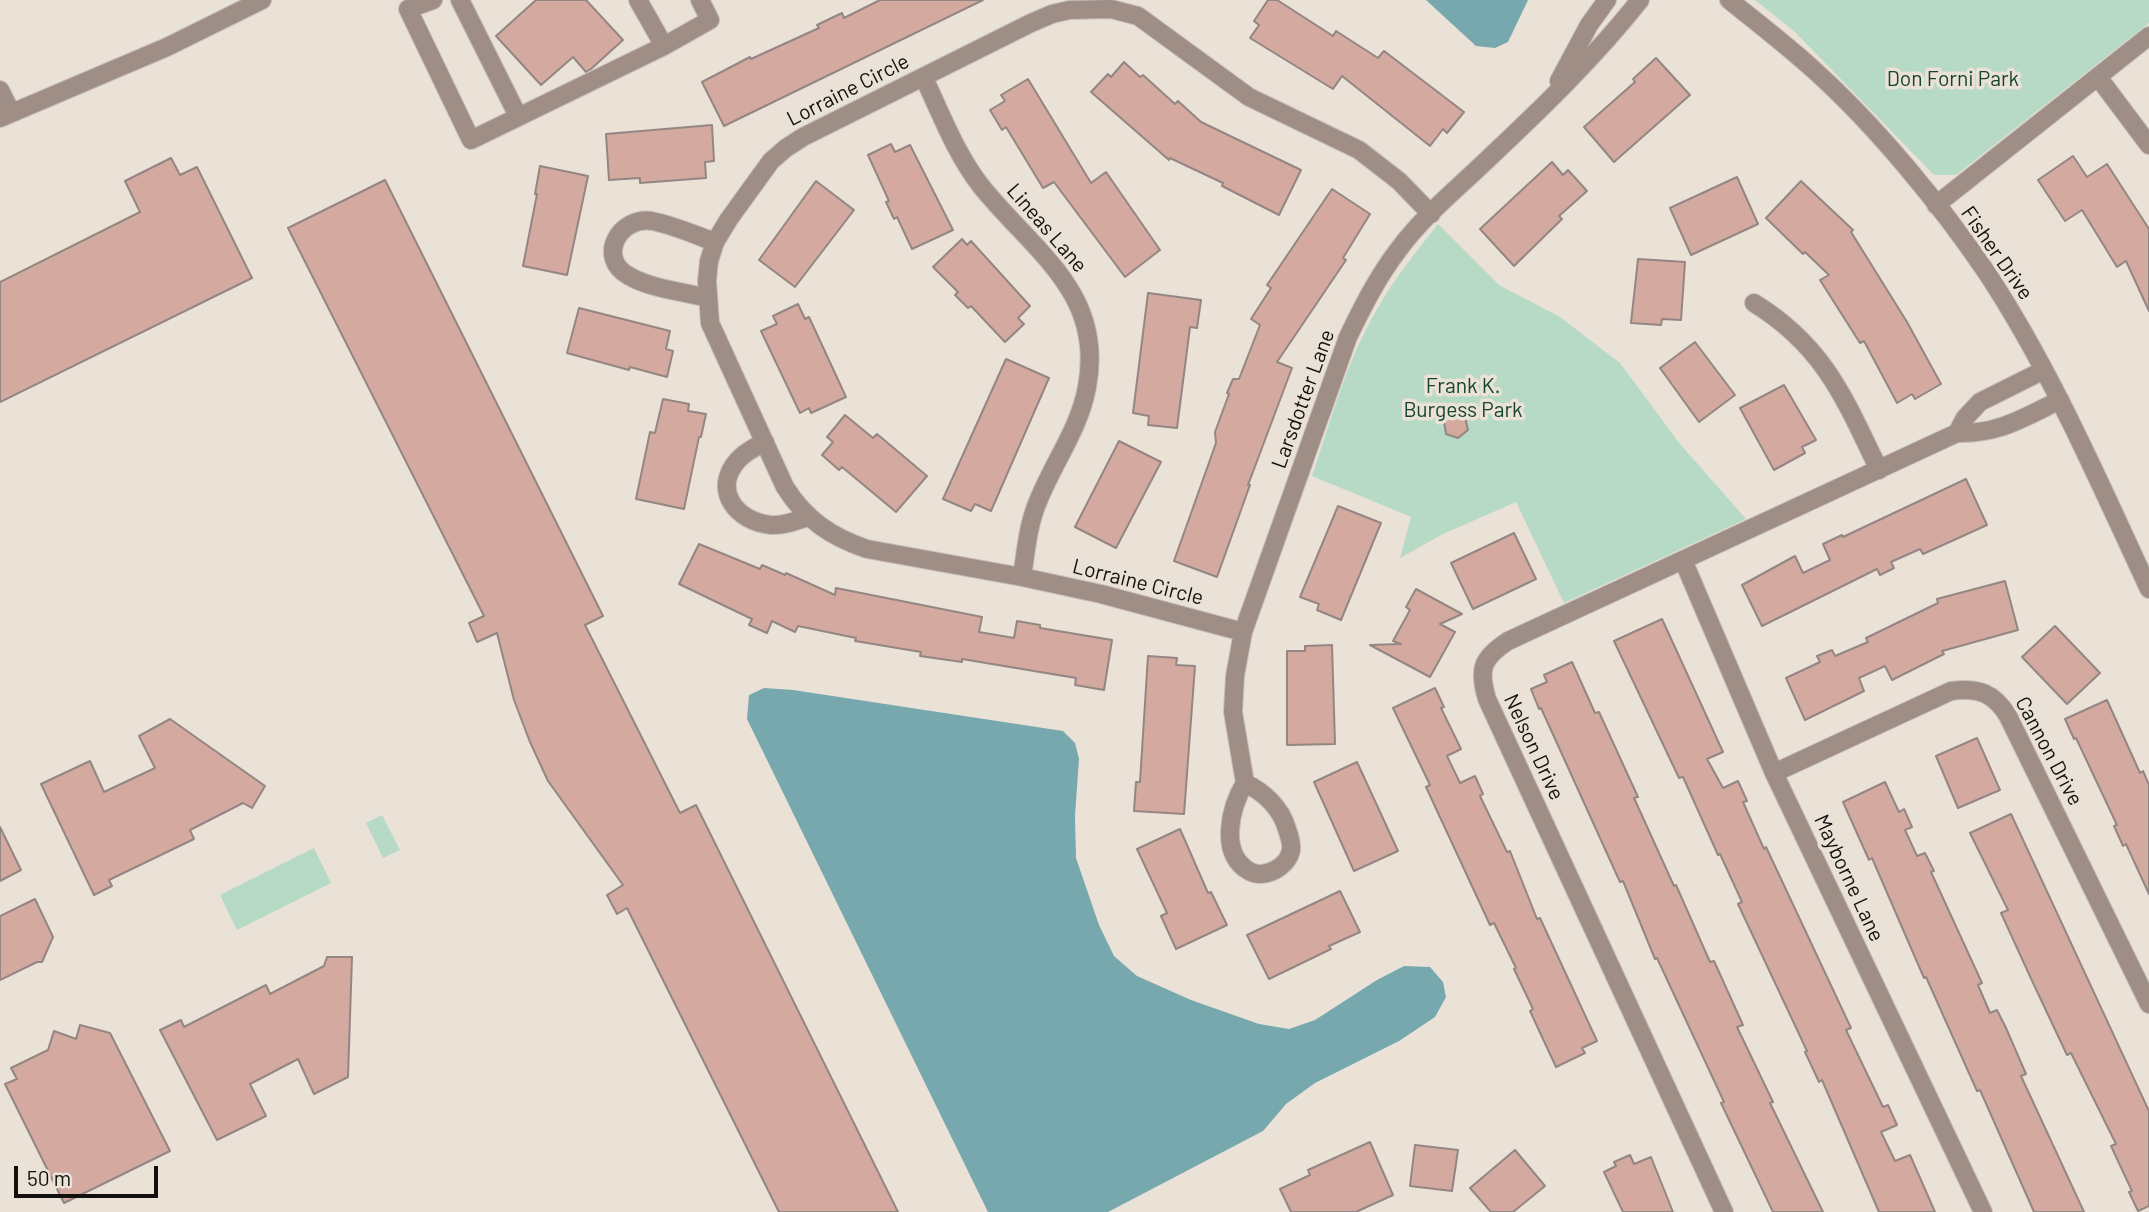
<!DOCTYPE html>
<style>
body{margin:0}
#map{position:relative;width:2149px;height:1212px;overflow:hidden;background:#eae1d7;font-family:Barlow,sans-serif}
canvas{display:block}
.scale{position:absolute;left:14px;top:1166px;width:144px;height:32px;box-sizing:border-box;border:4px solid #120f0c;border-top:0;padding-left:9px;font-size:21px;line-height:24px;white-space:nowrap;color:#120f0c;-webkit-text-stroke:5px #eae1d7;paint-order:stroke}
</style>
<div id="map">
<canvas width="2149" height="1212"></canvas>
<div class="scale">50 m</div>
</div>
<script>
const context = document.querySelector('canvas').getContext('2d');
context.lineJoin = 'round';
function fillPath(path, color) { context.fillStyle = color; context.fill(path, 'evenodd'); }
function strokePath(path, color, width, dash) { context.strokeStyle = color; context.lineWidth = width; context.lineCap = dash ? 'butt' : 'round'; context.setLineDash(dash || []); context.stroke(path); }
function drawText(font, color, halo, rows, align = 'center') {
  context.font = font + ' Barlow,sans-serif'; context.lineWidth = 7; context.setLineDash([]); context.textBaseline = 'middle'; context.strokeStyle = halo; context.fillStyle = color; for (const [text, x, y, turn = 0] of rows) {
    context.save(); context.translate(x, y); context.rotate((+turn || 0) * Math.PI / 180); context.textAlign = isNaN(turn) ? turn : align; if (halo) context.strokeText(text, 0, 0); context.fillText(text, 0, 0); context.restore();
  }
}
fillPath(new Path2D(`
 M1755,0H2149V23L1956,175H1934L1795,32Z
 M1438,224L1499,285L1560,317L1620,363L1680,444L1746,519L1564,603L1516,502L1443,534L1400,558L1411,517L1312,476C1331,421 1346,362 1376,311C1393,280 1416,252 1438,224Z
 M382,815L400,850L383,858L366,823Z
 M314,848L331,883L237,930L220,895Z`), '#b7dac6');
fillPath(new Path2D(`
 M1426,0H1528L1508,42L1495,48L1476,46Z
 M764,688L793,690L1063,731L1075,743L1079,759L1075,816L1076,858L1099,925L1114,956L1137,976L1191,1000L1259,1024L1289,1029L1315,1020L1377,980L1404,966L1430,967L1443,982L1446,997L1435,1017L1399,1041L1315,1083L1286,1104L1263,1131L1108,1212H988L747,719L749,695Z`), '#77a8ae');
const building = new Path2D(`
 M536,0H586L623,40L591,69L586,72L573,57L541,85L496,36Z
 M880,0H983L724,126L702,82L750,57L751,59L819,28L817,25L842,13L844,18Z
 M1268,0H1277L1333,36L1336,31L1378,58L1384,51L1464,112L1447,133L1443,129L1430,146L1342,76L1333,89L1250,38L1259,25L1254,21Z
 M1656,58L1690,95L1614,162L1584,127L1635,82L1633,79Z
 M1124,62L1140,77L1143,75L1175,104L1178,101L1201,122L1301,170L1279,215L1222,186L1223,183L1170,158L1169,160L1091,92L1108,74L1111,77Z
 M1028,79L1091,183L1106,172L1160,250L1125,277L1054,182L1043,188L1006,127L1002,130L990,110L1005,101L1001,95Z
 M712,125L714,161L705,162L706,178L640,183V178L609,180L606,134Z
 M891,144L895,152L910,145L953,230L912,249L897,217L894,219L886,202L889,201L868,155Z
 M2073,156L2087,177L2107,164L2149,229V311L2126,261L2117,267L2082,210L2065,221L2038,180Z
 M171,158L180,175L197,167L252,278L0,402V282L140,212L125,181Z
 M1552,162L1563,175L1568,170L1587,191L1559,216L1562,219L1514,266L1480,229Z
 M540,166L588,176L567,275L523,266L537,194H535Z
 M1737,177L1758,224L1691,255L1670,208Z
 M385,180L603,616L585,625L680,813L696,805L898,1212H779L627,908L617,914L607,895L623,885L548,781L530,742L514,700L497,633L477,642L469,623L484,616L288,228Z
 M816,181L854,210L795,287L759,260Z
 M1801,181L1853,230L1851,232L1907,322L1941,384L1915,399L1912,394L1897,403L1864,341L1860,343L1820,280L1829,275L1805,252L1803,254L1766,218Z
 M1332,189L1370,214L1343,258L1346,260L1277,362L1292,368L1248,485H1250L1217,577L1174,561L1216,443L1215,432L1229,394L1227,393L1233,379H1239L1260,325L1251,319L1271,288L1267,285Z
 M962,239L967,245L971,241L1030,306L1018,318L1024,324L1005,342L971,306L968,308L955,295L958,292L933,267Z
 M1638,259L1685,262L1681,320L1662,319L1661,325L1631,323Z
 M1148,293L1201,300L1197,328L1190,327L1177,428L1148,425L1149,416L1133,413Z
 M798,304L805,319L809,317L846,397L811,413L809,408L800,413L761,331L777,324L773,316Z
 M579,308L670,331L666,349L673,351L667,377L630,367L629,370L567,353Z
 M1695,342L1735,395L1699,422L1660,368Z
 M1006,359L1049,378L991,511L975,504L971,511L943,499Z
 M1784,385L1816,440L1802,447L1805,453L1774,470L1740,408Z
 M663,399L689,404L688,411L706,414L701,437H699L684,509L636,499L650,432L655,433Z
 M1453,413L1465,417L1468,430L1458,438L1446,434L1444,421Z
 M845,415L873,438L877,434L927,476L896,512L842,467L839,470L822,455L833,442L827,437Z
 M1119,441L1161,462L1116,548L1075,527Z
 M1966,479L1987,525L1923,554L1920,549L1891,562L1894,568L1880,575L1877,569L1762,626L1742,585L1795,556L1803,573L1830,560L1823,544L1842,535L1843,537Z
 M1338,506L1381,523L1341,620L1317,610L1319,604L1300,597Z
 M1514,533L1536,579L1473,609L1451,563Z
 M699,544L760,569L762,565L785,575L786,573L835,595L836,588L982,617L979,632L1014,638L1017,621L1040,625V628L1112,640L1104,690L1075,685L1076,678L962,659V662L920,656L921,652L855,641L856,638L798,626L795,632L772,621L767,633L749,625L752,619L679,584Z
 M2005,581L2018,630L1942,651L1944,654L1892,680L1885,666L1859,678L1864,691L1805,720L1786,678L1820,662L1817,656L1832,650L1835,656L1868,642L1866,638L1938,603L1937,599Z
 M1416,589L1462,614L1440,624L1455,632L1430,677L1370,645L1401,644L1393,641L1410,610L1406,607Z
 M1662,619L1723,752L1707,759L1723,788L1738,781L1747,801L1743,802L1764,849L1766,847L1851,1028L1846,1030L1883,1107L1888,1105L1897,1125L1881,1132L1895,1161L1910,1155L1935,1212H1879L1822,1080L1819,1082L1805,1052L1807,1051L1738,904L1742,902L1720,854L1718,855L1683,777L1679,778L1614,641Z
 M2055,626L2100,673L2067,704L2022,657Z
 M1332,645L1335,744L1287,745V651H1305V646Z
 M1148,656L1177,658L1176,665L1195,666L1184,814L1134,811L1136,782H1140Z
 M1572,662L1595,713L1599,712L1638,797L1634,798L1674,886L1676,885L1710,962L1714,961L1743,1025L1737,1027L1773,1102L1770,1103L1823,1212H1773L1721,1103L1724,1102L1657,958L1655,959L1623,881L1620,882L1541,708L1539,709L1531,689L1547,682L1544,675Z
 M1435,688L1444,707L1441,708L1461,749L1447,756L1460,783L1475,776L1483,794L1480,796L1507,852L1510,851L1537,919L1540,918L1597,1041L1582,1048L1585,1053L1556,1067L1530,1011L1533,1009L1514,969L1516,968L1494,923L1490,925L1426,787L1430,785L1393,708Z
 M2107,700L2140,773L2143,771L2149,785V894L2126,844L2123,846L2114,826L2117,825L2076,738L2074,739L2065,719Z
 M170,719L265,786L252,808L243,803L190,830L194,839L109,880L112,886L94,895L41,784L90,761L104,792L155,768L139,736Z
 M1977,738L2000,790L1958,808L1936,756Z
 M1357,762L1398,851L1354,871L1314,782Z
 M1885,782L1899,812L1904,809L1912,827L1905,830L1917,856L1925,853L1934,871L1931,872L1982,983L1978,985L1990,1013L1997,1010L2006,1028L2026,1074L2021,1076L2084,1212H2034L1980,1090L1977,1091L1926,977L1924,978L1872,858L1869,860L1843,802Z
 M2011,814L2149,1111V1206L2138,1211L2129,1192L2132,1191L2111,1146L2116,1144L2071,1053L2067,1055L2034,985L2001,913L2008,910L1970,833Z
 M0,827L21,870L0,881Z
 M1180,829L1208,893L1211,892L1227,925L1176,949L1161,916L1167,913L1137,849Z
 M1340,891L1360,932L1329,946L1331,949L1269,979L1247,935Z
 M35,899L53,937L42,962H37L0,980V916Z
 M327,957H352L348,1077L314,1094L298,1059L250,1084L266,1116L217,1140L160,1030L181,1020L184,1027L266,985L270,994L324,966Z
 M80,1025L110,1033L170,1151L64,1203L5,1084L17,1079L11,1068L48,1050L54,1031L76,1039Z
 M1370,1142L1393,1195L1356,1212H1291L1280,1189L1310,1175L1308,1170Z
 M1415,1145L1458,1150L1452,1191L1410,1186Z
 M1515,1150L1545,1186L1513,1212H1491L1470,1188Z
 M1630,1155L1634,1164L1651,1157L1673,1212H1623L1604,1172L1616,1166L1614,1162Z`);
fillPath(building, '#d4a99f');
strokePath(building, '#938683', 2);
const minor = new Path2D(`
 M433,0L408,9L471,140L664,46L638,0
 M460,0L518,116
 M1729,0C1758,23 1788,46 1815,71C1876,126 1941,205 1987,273C2052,372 2099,482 2149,589
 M664,46L710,20L700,0
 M2098,77L2149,145
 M924,78C941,114 956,154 981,186C1032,250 1105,292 1087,387C1080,427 1054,462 1039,499C1028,523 1026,551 1022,577
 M1559,81L1589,25L1607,0
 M0,90L11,112
 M0,118L167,47L262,0
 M1936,205L2149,36
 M708,298C684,292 649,288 629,276C596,258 619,216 652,221C673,225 695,235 715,242
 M1754,303C1824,346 1845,399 1879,470
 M1957,433L1965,418L1980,402L2044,370
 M765,442C755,447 745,452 738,460C711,490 737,522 771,525C783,526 796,521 808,517
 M1683,560L1774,773L1983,1212
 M1243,632L1101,594L1022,577L867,549C831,537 805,519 785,487L710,323L707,281L709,261L715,242L729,219L771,161L786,148L803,137L1031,23L1052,14L1069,10L1111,9L1138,16L1249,97L1359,150L1399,181L1431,214
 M1774,773L1951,691C1978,687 1994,693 2008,716L2149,1004
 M1245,783C1264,792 1281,808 1287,829C1289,835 1292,843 1291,850C1288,867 1264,880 1249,871C1218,853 1231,806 1245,783L1233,712L1235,676L1243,632L1348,337C1363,306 1378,276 1399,249C1424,215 1459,187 1489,158C1542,108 1595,57 1640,0
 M1724,1212L1487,699C1478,669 1482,658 1508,641L1957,433C1999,434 2023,418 2060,400`);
strokePath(minor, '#c7bfb7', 20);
strokePath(minor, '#9f8e86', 18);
drawText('21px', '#14462f', '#eae1d7', [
 ["Don Forni Park",1953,79],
 ["Frank K.",1463,386],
 ["Burgess Park",1463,410]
]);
drawText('21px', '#120f0c', '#eae1d7', [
 ["Lorraine Circle",848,90,-27],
 ["Lineas Lane",1047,228,49],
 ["Fisher Drive",1997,253,55],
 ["Larsdotter Lane",1303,399,-70],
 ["Lorraine Circle",1138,582,14],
 ["Nelson Drive",1534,747,65],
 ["Cannon Drive",2049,751,62],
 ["Mayborne Lane",1849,878,65]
]);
</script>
